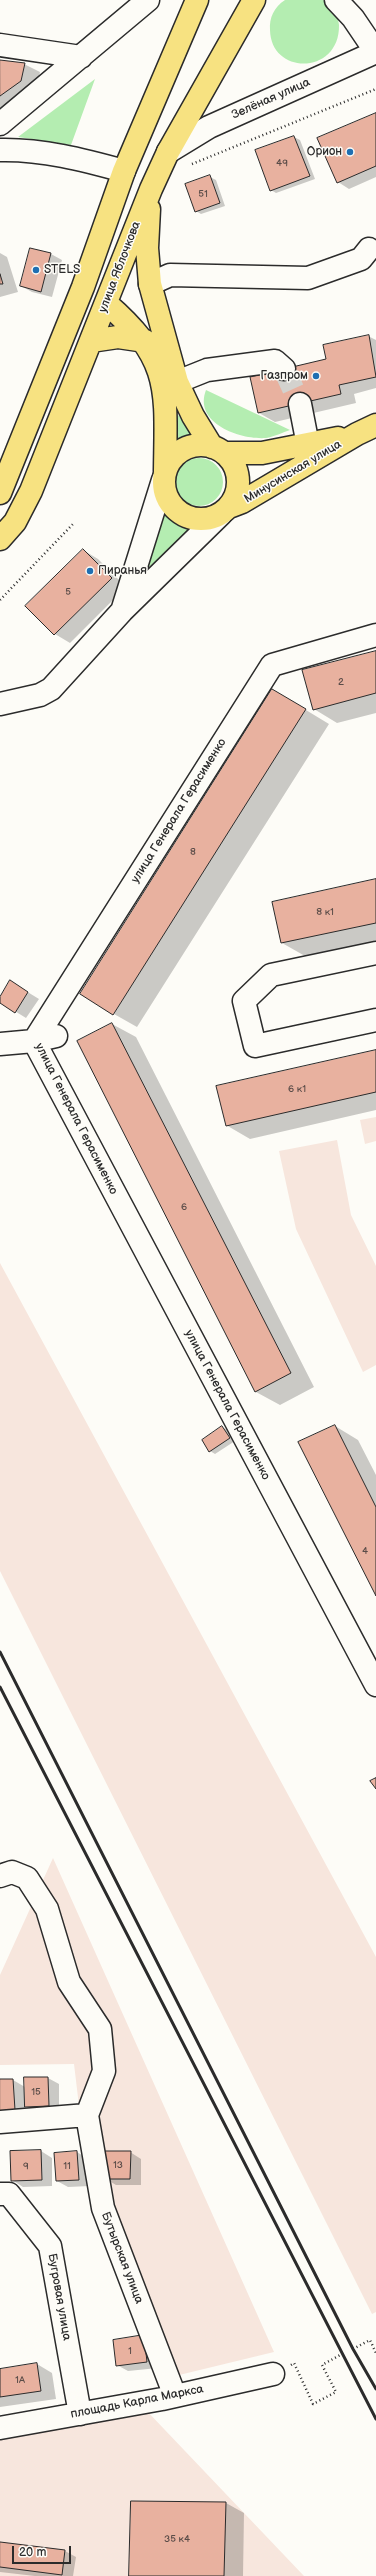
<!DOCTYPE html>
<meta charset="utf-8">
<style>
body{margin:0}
#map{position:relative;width:376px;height:2576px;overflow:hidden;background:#fdfcf7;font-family:"Balsamiq Sans",sans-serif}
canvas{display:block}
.scale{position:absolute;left:12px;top:2546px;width:59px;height:18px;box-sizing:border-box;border:2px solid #2b2b2b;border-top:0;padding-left:5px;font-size:12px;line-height:14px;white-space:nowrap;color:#2b2b2b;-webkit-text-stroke:3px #fdfcf7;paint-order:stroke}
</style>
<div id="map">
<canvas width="376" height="2576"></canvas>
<div class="scale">20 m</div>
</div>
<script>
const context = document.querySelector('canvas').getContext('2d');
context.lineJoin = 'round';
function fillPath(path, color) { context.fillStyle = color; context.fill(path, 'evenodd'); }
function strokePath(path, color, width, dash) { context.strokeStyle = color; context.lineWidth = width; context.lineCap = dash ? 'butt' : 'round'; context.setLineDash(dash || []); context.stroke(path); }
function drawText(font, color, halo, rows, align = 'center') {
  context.font = font + ' "Balsamiq Sans",sans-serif'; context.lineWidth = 3; context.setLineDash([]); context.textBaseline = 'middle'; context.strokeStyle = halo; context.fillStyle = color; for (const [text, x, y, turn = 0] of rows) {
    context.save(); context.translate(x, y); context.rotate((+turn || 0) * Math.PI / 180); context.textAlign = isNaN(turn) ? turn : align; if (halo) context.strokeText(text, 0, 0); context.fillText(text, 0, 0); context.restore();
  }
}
fillPath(new Path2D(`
 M376,1117V1141L365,1144L360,1120Z
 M337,1140L351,1215L376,1266V1365L363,1372L296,1229L279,1151Z
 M0,1263L376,1957V2312L372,2314L0,1571Z
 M53,1858L274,2352L175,2376L88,2181L74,2064L0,2065V1975Z
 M145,2409L304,2576H0V2438Z`), '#f7e6dd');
fillPath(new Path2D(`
 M285,0H323C332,5 338,15 339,25C340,75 271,76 270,30C269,18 274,7 285,0Z
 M95,79L71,145L18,137Z
 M206,390L290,430C283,432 274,437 266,438C240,440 193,423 206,390Z
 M175,411L192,433L176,440Z
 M175 482a24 24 0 1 1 48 0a24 24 0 1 1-48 0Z
 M162,505C172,518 181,522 198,525L143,572Z`), '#b4edb1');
fillPath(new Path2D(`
 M0,61L24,64L40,72L36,90L0,115Z
 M376,114V177L349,189L338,182Z
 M294,137L300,140L315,179L276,193L271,190L256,151Z
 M210,177L216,180L225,206L201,214L196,211Z
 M31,249L51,254L62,260L52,297L32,292L21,286Z
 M0,253L7,257L18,292L0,297Z
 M368,336L376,340V388L354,394L356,403L275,422L259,413L251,378L327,360Z
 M83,550L98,559L126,587L70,643L55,634Z
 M376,652V713L337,723L314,709Z
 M296,704L329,724L137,1027L114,1014Z
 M376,880V941L305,956L282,943Z
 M21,988L39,999L26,1018L0,1002V998Z
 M112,1024L136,1037L314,1387L280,1405L256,1392L78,1041Z
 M376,1051V1110L250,1139L226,1125Z
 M335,1426L358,1440L376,1475V1594Z
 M222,1427L228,1430L235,1441L215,1454L210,1451Z
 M48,2078L59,2084V2112L37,2113L25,2106V2116L1,2117L0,2080H13L25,2087Z
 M41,2151L52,2158V2186L23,2187L12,2180Z
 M77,2152L88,2159L90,2186L68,2187L57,2181Z
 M130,2152L141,2159V2185H116L106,2179Z
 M143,2336L158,2368L128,2371L117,2365Z
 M37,2364L52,2373L56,2399L0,2407V2370Z
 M226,2503L244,2513L243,2576H130Z
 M0,2543L65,2551L76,2557L73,2576H35L0,2572Z`), '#0003');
const building = new Path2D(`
 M0,60L25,63L21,81L0,96Z
 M376,113V166L337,183L317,138Z
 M294,136L310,176L270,191L255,150Z
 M210,175L220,203L195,212L185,184Z
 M30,248L51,253L41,292L20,286Z
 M0,274L3,284H0Z
 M369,335L376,377L339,385L341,394L258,413L250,377L326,359L323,345Z
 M83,549L112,578L54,635L25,606Z
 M376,651V693L313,710L302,670Z
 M272,689L306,709L113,1015L80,994Z
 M376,879V923L281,943L272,902Z
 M10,980L28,992L15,1013L0,1003V997Z
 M112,1023L291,1373L255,1392L77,1041Z
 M376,1050V1092L226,1126L216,1086Z
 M335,1425L376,1507V1596L298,1442Z
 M222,1426L230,1438L209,1452L202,1440Z
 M376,1778V1789L370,1781Z
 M24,2077H48L49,2106L25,2107Z
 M0,2079H13L15,2110L0,2111Z
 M41,2150L42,2180L11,2181L10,2151Z
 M77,2151L79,2180L56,2181L54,2153Z
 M105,2151H131L130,2179H105Z
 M144,2335L147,2362L116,2366L113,2340Z
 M37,2363L41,2391L0,2397V2369Z
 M131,2501L226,2502L224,2576H129Z
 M0,2542L65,2550L62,2575L0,2567Z`);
fillPath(building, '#e8b19f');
strokePath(building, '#2b2b2b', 1);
strokePath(new Path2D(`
 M284,369L300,404`), '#d3d2ce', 22, [22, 11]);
const minor = new Path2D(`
 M336,0L353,18L376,52
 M0,45L81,57
 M0,124L148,0
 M0,150C42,149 84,160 124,171
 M168,152L209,127L376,52
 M150,284L170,275L308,278L361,259L369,249
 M177,382L207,370L275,361L284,369
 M300,404L308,445
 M123,608L163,480
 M376,635L272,665L34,1041L376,1685
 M0,704L40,695L51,689L122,611L221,514
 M376,953L271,975L244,1001L255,1046L376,1020
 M0,1044L34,1041L56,1036
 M0,1876L12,1872L27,1878L47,1909L69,1982L100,2029L104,2071L87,2115
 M87,2115L103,2208L175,2396
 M0,2122L87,2115
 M0,2194H9L50,2246L80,2414
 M0,2428L162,2399L273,2374`);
const major = new Path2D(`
 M149,209L147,248L150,284L177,382L193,416L212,447
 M106,303C172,360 166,389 165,471
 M91,341L118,337L145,341
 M164 482a37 37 0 1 1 74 0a37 37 0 1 1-74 0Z
 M224,453H262L338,438
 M0,493L83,287L124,171L197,0
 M229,507L242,502L357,434L376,425
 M0,539L15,522L31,491L151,189L168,152L254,0`);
strokePath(minor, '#2b2b2b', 25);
strokePath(major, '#2b2b2b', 25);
strokePath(new Path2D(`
 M192,164L376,89
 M0,600L73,524
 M353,2349L370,2340L376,2353
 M291,2365L294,2363L313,2404L336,2392L322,2365L342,2354`), '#2b2b2b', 2.5, [1, 3]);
strokePath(minor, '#fdfcf7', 22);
strokePath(major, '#f7e281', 22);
strokePath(new Path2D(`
 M0,1652L353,2349L376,2389
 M0,1687L376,2419`), '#2b2b2b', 3);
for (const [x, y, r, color] of [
 [350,152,4,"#1f6fb2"],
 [36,270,4,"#1f6fb2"],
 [316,376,4,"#1f6fb2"],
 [90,571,4,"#1f6fb2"]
]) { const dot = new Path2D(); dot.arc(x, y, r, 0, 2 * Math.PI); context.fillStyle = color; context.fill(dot); strokePath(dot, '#fdfcf7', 1.5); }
drawText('10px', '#5a4c48', null, [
 ["49",282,163],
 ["51",203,194],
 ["5",68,592],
 ["2",341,682],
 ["8",193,852],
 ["8 к1",325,912],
 ["6 к1",297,1089],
 ["6",184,1207],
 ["4",365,1551],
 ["15",36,2092],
 ["13",118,2165],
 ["9",26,2166],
 ["11",67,2166],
 ["1",130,2351],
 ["1А",20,2380],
 ["35 к4",177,2539]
]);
drawText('12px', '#2b2b2b', '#fdfcf7', [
 ["Зелёная улица",271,99,-24],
 ["улица Яблочкова",120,267,-69],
 ["Минусинская улица",293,472,-31],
 ["улица Генерала Герасименко",179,811,-58],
 ["улица Генерала Герасименко",76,1119,63],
 ["улица Генерала Герасименко",227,1405,62],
 ["Бутырская улица",122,2258,69],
 ["Бугровая улица",59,2297,80],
 ["площадь Карла Маркса",137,2402,-11]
]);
drawText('12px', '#2b2b2b', '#fdfcf7', [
 ["Орион",342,152],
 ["STELS",44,270,"left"],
 ["Газпром",308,376],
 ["Пиранья",98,571,"left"]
], 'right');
</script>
